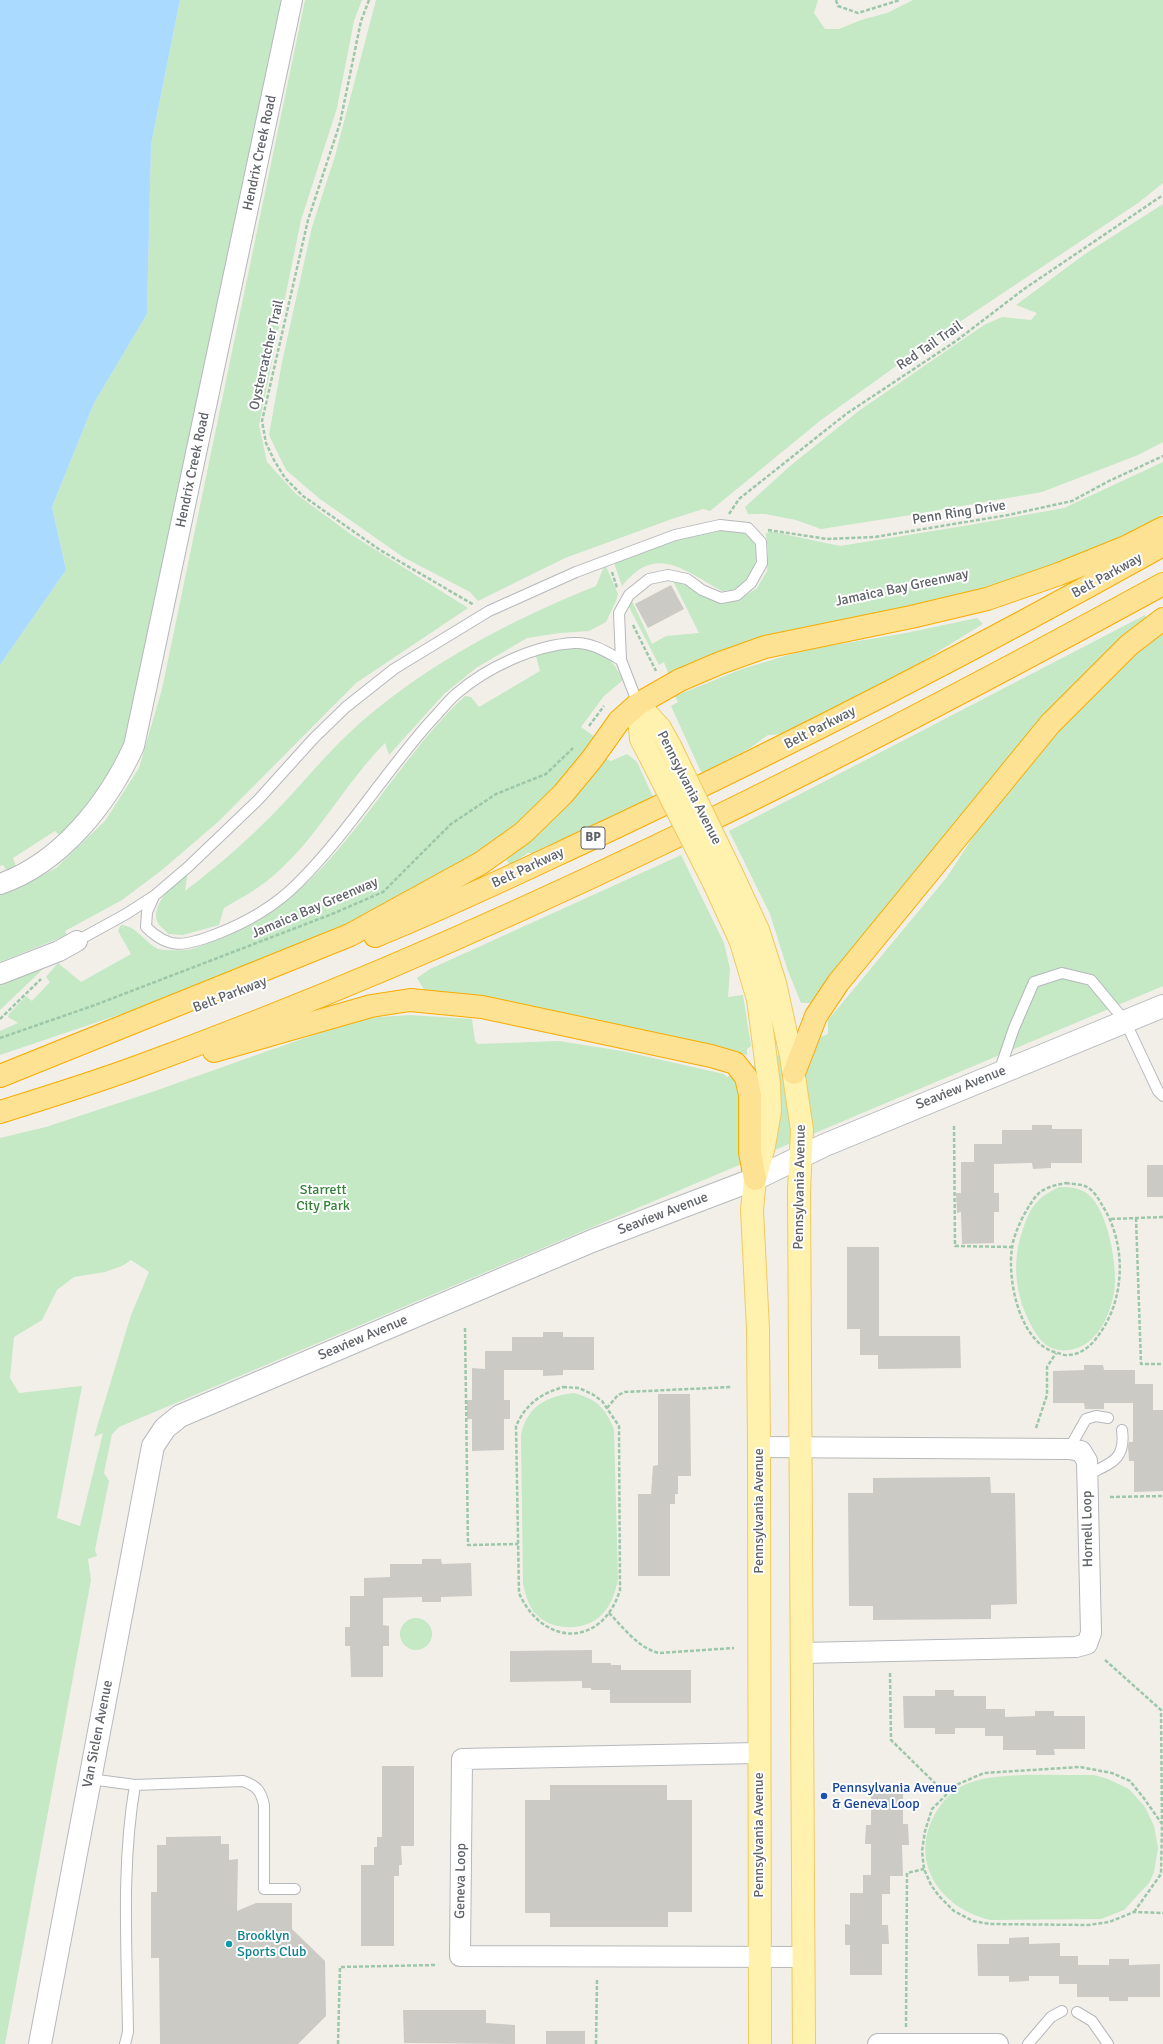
<!DOCTYPE html>
<style>
body{margin:0}
canvas{display:block;background:#f1efe8}
</style>
<canvas width="1163" height="2044"></canvas>
<script>
const context = document.querySelector('canvas').getContext('2d');
context.lineJoin = 'round';
function fillPath(path, color) { context.fillStyle = color; context.fill(path, 'evenodd'); }
function strokePath(path, color, width, dash) { context.strokeStyle = color; context.lineWidth = width; context.lineCap = dash ? 'butt' : 'round'; context.setLineDash(dash || []); context.stroke(path); }
function drawText(font, color, halo, rows, align = 'center') {
  context.font = font + ' Signika,sans-serif'; context.lineWidth = 4; context.setLineDash([]); context.textBaseline = 'middle'; context.strokeStyle = halo; context.fillStyle = color; for (const [text, x, y, turn = 0] of rows) {
    context.save(); context.translate(x, y); context.rotate((+turn || 0) * Math.PI / 180); context.textAlign = isNaN(turn) ? turn : align; if (halo) context.strokeText(text, 0, 0); context.fillText(text, 0, 0); context.restore();
  }
}
fillPath(new Path2D(`
 M180,0H284L135,718L112,773L62,838L55,831L13,858L17,869L8,872L3,865L0,866V665L66,570L52,507L94,403L147,314L151,145Z
 M305,0H362L354,21L337,108L301,220L259,425L267,462L296,494L352,535L468,608L356,683L219,821L162,870L122,900L65,931L67,935L0,962V895L15,890L56,868L105,821L139,768L162,689Z
 M376,0H818L814,13L825,29H839L861,20L887,13L913,0H1163V183L1138,203L931,341L821,420L710,511L703,509L672,519L565,558L478,601L470,592L403,557L320,499L286,470L269,435L282,362L312,227L335,156Z
 M1163,204V442L1138,455L1042,492L904,516L821,529L796,520L765,514H748L745,507L790,466L860,410L984,325L1002,317L1031,320L1037,313L1016,305L1085,254Z
 M1163,462V514L1095,555L1030,579L669,675L664,662L659,665L628,605L632,601L652,644L666,636L699,633L672,579L685,582L697,593L717,602L740,599L757,588L767,571L768,551L766,534L769,531L840,546L970,525L1064,508Z
 M718,529H740C744,533 751,538 754,543C762,557 749,582 735,589C731,590 726,591 722,591C686,572 656,542 622,586L614,563L675,537Z
 M605,564L618,594L616,601L606,622L589,631L560,633L527,638L476,668L444,694L389,755L385,743C344,784 317,839 273,876C258,889 241,898 224,908L219,925L183,935L168,934C166,931 162,928 159,925C147,906 176,882 188,871L185,891C218,866 249,839 278,809C301,785 322,759 346,736C415,670 508,621 596,586Z
 M1145,615L1146,625L978,799L810,1003H801L788,971L770,914L729,831Z
 M977,618L983,624L908,670L786,734L768,735L750,748L702,774L671,706L678,702L675,696L742,669L805,650L906,633Z
 M1163,630V986L119,1427L112,1434L104,1473L109,1481L95,1550L97,1556L88,1559L91,1580L5,2044H0V1138L46,1127L152,1092L316,1034L365,1018L410,1015L472,1019L475,1041L478,1044L559,1041L622,1051L724,1074L727,1077L828,1034V1020L947,877L986,817L1043,742L1145,644ZM131,1260L149,1272L131,1315L94,1437L103,1433L80,1526L57,1518L82,1386L19,1393L10,1378L14,1337L42,1320L57,1290L74,1277L105,1272L122,1266Z
 M569,648C599,650 609,652 623,680L604,696L581,727L595,737L530,820L468,863L312,942L139,1008L0,1055V1031L18,1023L8,1017L9,1014L26,996L32,1001L50,982L46,977L58,963L81,982L131,954L118,931L121,925C137,926 144,942 158,949C165,951 179,950 186,950C196,949 208,943 217,940C330,902 382,773 465,696L471,697L479,707L540,671L536,656L540,653Z
 M627,754L637,762L654,799L538,853H528L510,865L506,860L584,785L604,758L611,761Z
 M681,855L724,943L730,969L728,997L743,995L751,1046L747,1049V1055L491,1002L426,993L417,978L430,969Z
 M44,964L42,970L0,1010V978Z
 M1059,1187C1068,1187 1075,1187 1083,1191C1106,1201 1116,1259 1115,1282C1114,1309 1098,1348 1068,1350C1055,1352 1044,1346 1037,1335C1016,1303 1010,1265 1023,1229C1026,1220 1030,1209 1037,1202C1043,1195 1051,1191 1059,1187Z
 M574,1393C597,1399 605,1408 614,1429L618,1580C615,1592 613,1601 605,1611C590,1631 557,1632 539,1617C529,1609 526,1596 523,1584L521,1435C527,1406 547,1396 574,1393Z
 M400 1634a16 16 0 1 1 32 0a16 16 0 1 1-32 0Z
 M1094,1775L1108,1779L1129,1789L1145,1807L1154,1826L1158,1848L1154,1872L1149,1883L1124,1910L1101,1919L990,1920C941,1908 908,1863 935,1814C942,1802 951,1791 964,1785C996,1770 1058,1776 1094,1775Z`), '#c5e8c5');
fillPath(new Path2D(`
 M0,0H180L151,145L147,314L94,403L52,507L66,570L0,665Z`), '#aadaff');
fillPath(new Path2D(`
 M671,585L684,609L648,628L635,604Z
 M1032,1125H1052V1129H1082V1163H1051V1168L1033,1169L1032,1163L994,1164V1193H999V1212H994V1243L962,1244L961,1212L957,1213L956,1193H961V1162H974V1144H1002V1130H1032Z
 M1147,1165H1163V1197H1147Z
 M847,1247H879V1336H960L961,1368L878,1369V1355H860V1329H847Z
 M543,1332H563V1337H594V1370H563V1375L543,1376V1370H504V1400H510V1419H504V1450L472,1451V1419H467V1400H472V1368L485,1369V1351H512V1337H543Z
 M1084,1365H1103L1104,1370H1135V1384H1153V1410H1163V1491L1134,1492V1461H1129L1128,1446L1129,1442H1133V1403H1104V1409H1085L1084,1403H1053V1371L1084,1370Z
 M658,1394H690L691,1476H678V1494H675V1504H670V1576H638V1494H651L653,1466L658,1465Z
 M990,1477L991,1493H1015L1017,1604L991,1605V1619L873,1620V1606H849L848,1493H873V1478Z
 M422,1559H441L442,1564L471,1563L472,1596L441,1597V1602H422V1597L383,1598V1625L389,1626V1646H383V1677H351L350,1646H345V1627H350V1596H364V1578L390,1577V1564H422Z
 M592,1650V1663H611V1665H621V1670H691V1703H610V1690H591V1688H582V1681L510,1682V1651Z
 M935,1690H954V1696H986V1709H1005V1717L1035,1716V1711H1054V1716H1085V1749H1054L1055,1755H1036V1750H1003V1736H985V1728H955V1734H935V1728H904L903,1696H935Z
 M382,1766H414V1846H401L402,1865H399V1876H394V1946H361V1865H374V1847H377V1837H382Z
 M550,1785H667V1800H692V1912H668V1927H550V1913H525V1800H550Z
 M871,1793H903V1824H908L909,1845H902L903,1876H890V1894H882V1925H888L889,1944H882V1975H850V1945H845V1924L850,1925V1893H863V1875H871V1844H865L866,1825H871Z
 M221,1836V1844H229V1860L238,1859L237,1911L256,1903H292V1929L325,1961L326,2016L298,2044H160L159,1958H151V1892H157V1845H166V1837Z
 M1029,1937V1944L1060,1943V1956H1078V1965H1109V1959H1129V1965L1160,1964V1997H1128V2001H1109V1997H1077V1984H1059V1976H1029V1981L1009,1982V1976H978L977,1944H1009V1938Z
 M403,2010H486V2023L515,2025V2044L404,2043Z
 M546,2031H585V2044H546Z`), '#cccac5');
const lane = new Path2D(`
 M621,660C607,652 591,642 574,643C534,645 486,668 456,694C446,703 438,714 429,723C384,774 346,835 298,883C274,907 246,923 214,935C185,946 169,950 146,927L147,912L154,896L188,867L258,800L314,738L346,707L394,669L489,611L576,572L675,535L720,525L748,528L761,542L762,563L751,583L737,595L721,598L702,590L687,579L668,575L649,579L629,595L619,613L621,660L638,704
 M77,941L126,914L154,896
 M999,1072L1014,1028L1034,982L1062,973L1091,980L1125,1021L1158,1091L1163,1096
 M1069,1449L1086,1419L1096,1416L1108,1418
 M1087,1475C1111,1463 1126,1460 1122,1430
 M90,1779L135,1785L243,1781C257,1786 261,1791 264,1805V1889H295
 M1077,2012L1092,2021L1108,2044
 M125,2044L128,2032C127,1950 121,1867 135,1785
 M1028,2044L1051,2017L1062,2011`);
const street = new Path2D(`
 M0,884C61,863 108,803 134,746L292,0
 M0,974L59,951L77,941
 M759,1447L1069,1449L1081,1451L1087,1461L1091,1633L1087,1644L1076,1647L802,1653
 M758,1753L462,1759L460,1956L804,1957
 M878,2044H998`);
const secondary = new Path2D(`
 M40,2044L153,1446L165,1428L180,1416L592,1241L755,1179L825,1145L1163,1006`);
const primary = new Path2D(`
 M638,704L641,739L650,756
 M638,704L660,728L670,746
 M733,876L758,930L775,983L791,1056L802,1130L799,1190L804,2044
 M715,885L741,942L758,999L769,1084L770,1111L764,1146L755,1179L752,1210L758,1329L759,1447L760,2044`);
const highway = new Path2D(`
 M375,936C457,903 536,864 616,827C802,739 984,645 1163,545
 M214,1051L371,1006L410,1000L482,1007L711,1056L735,1063L746,1077L750,1095V1152L755,1179
 M794,1073L816,1016L838,983L1050,724L1129,645L1163,619
 M0,1076L350,935L481,863L523,833L563,794L592,759L619,721L638,704L680,680L720,663L765,647L911,617L987,599L1059,574L1126,547L1163,528
 M0,1112C45,1098 90,1084 134,1068C490,939 832,765 1163,584`);
strokePath(lane, '#b5b8bc', 12);
strokePath(street, '#b5b8bc', 22);
strokePath(secondary, '#b6babf', 24);
strokePath(primary, '#f2c960', 24);
strokePath(highway, '#f9ab00', 24);
strokePath(new Path2D(`
 M369,0L361,21L340,123L308,220L262,421L266,443L274,460L285,478L303,496L380,550L474,605
 M836,0L838,6L858,13L900,0
 M729,514L739,499L846,414L956,341L1024,289L1163,195
 M768,530L827,539L875,537L1008,515L1072,501L1109,481L1163,456
 M612,572L617,588
 M633,625L656,671
 M589,726L604,706
 M0,1019L41,979
 M0,1038L95,1005L332,914L383,892L451,824L496,794L546,774L573,748
 M954,1126L955,1246L1012,1247
 M1066,1183C1072,1184 1081,1184 1087,1187C1093,1190 1099,1199 1102,1205C1126,1242 1126,1297 1100,1333C1093,1344 1083,1354 1069,1355C1066,1356 1061,1354 1058,1353C1020,1345 1007,1281 1012,1248C1013,1234 1028,1204 1038,1194C1045,1187 1056,1185 1066,1183Z
 M1136,1218L1141,1364H1163
 M1111,1219L1163,1217
 M465,1328L468,1545L518,1544
 M563,1387L579,1388L592,1394L602,1401L619,1426L620,1590C602,1648 543,1647 519,1593L516,1426C526,1404 540,1394 563,1387Z
 M607,1408L618,1395L625,1392L732,1387
 M1036,1428L1047,1395V1367L1056,1353
 M1110,1497L1163,1496
 M609,1613C624,1628 638,1648 659,1653L734,1648
 M1105,1660L1161,1710L1162,1824
 M890,1673L891,1740L946,1794
 M1134,1912L1161,1874L1162,1824L1143,1797L1130,1781L1112,1773L1080,1767L984,1773L956,1785L932,1809L925,1831L922,1851L924,1869L931,1885L939,1896L954,1911L973,1921L990,1924L1088,1925L1109,1922L1134,1912L1163,1913
 M906,2027L907,1873L924,1869
 M338,2044L340,1967L437,1965
 M596,2044L597,1979`), '#9cc7a9', 2.5, [4, 2]);
strokePath(lane, '#fff', 10);
strokePath(street, '#fff', 20);
strokePath(secondary, '#fff', 22);
strokePath(primary, '#fff2af', 22);
strokePath(highway, '#fde293', 22);
const primaryBridge = new Path2D(`
 M670,746L733,876
 M650,756L715,885`);
strokePath(primaryBridge, '#f2c960', 24, []);
strokePath(primaryBridge, '#fff2af', 22);
for (const [x, y, r, color] of [
 [824,1796,4,"#1a4fb4"],
 [229,1944,4,"#0f9aa8"]
]) { const dot = new Path2D(); dot.arc(x, y, r, 0, 2 * Math.PI); context.fillStyle = color; context.fill(dot); strokePath(dot, '#fff', 1.5); }
for (const [x, y, w] of [
 [593,838,24]
]) { const box = new Path2D(); box.roundRect(x - w / 2, y - 11, w, 22, 3); context.fillStyle = '#fff'; context.fill(box); strokePath(box, '#5f6368', 1); }
drawText('bold 13px', '#5f6368', null, [
 ["BP",593,838]
]);
drawText('14px', '#5f6368', '#fff', [
 ["Hendrix Creek Road",260,153,-78],
 ["Red Tail Trail",930,346,-34],
 ["Oystercatcher Trail",267,355,-77],
 ["Hendrix Creek Road",193,470,-78],
 ["Penn Ring Drive",959,513,-9],
 ["Belt Parkway",1107,576,-29],
 ["Jamaica Bay Greenway",902,588,-12],
 ["Belt Parkway",820,728,-27],
 ["Pennsylvania Avenue",689,788,63],
 ["Belt Parkway",528,868,-25],
 ["Jamaica Bay Greenway",315,908,-23],
 ["Belt Parkway",230,995,-21],
 ["Seaview Avenue",961,1088,-22],
 ["Pennsylvania Avenue",800,1187,-89],
 ["Seaview Avenue",663,1214,-21],
 ["Seaview Avenue",363,1338,-23],
 ["Pennsylvania Avenue",759,1511,-90],
 ["Hornell Loop",1088,1529,-91],
 ["Van Siclen Avenue",98,1734,-79],
 ["Pennsylvania Avenue",759,1835,-90],
 ["Geneva Loop",461,1881,-89]
]);
drawText('14px', '#348238', '#fff', [
 ["Starrett",323,1190],
 ["City Park",323,1206]
]);
drawText('14px', '#164399', '#fff', [
 ["Pennsylvania Avenue",832,1788],
 ["& Geneva Loop",832,1804]
], 'left');
drawText('14px', '#0d838f', '#fff', [
 ["Brooklyn",237,1936],
 ["Sports Club",237,1952]
], 'left');
</script>
